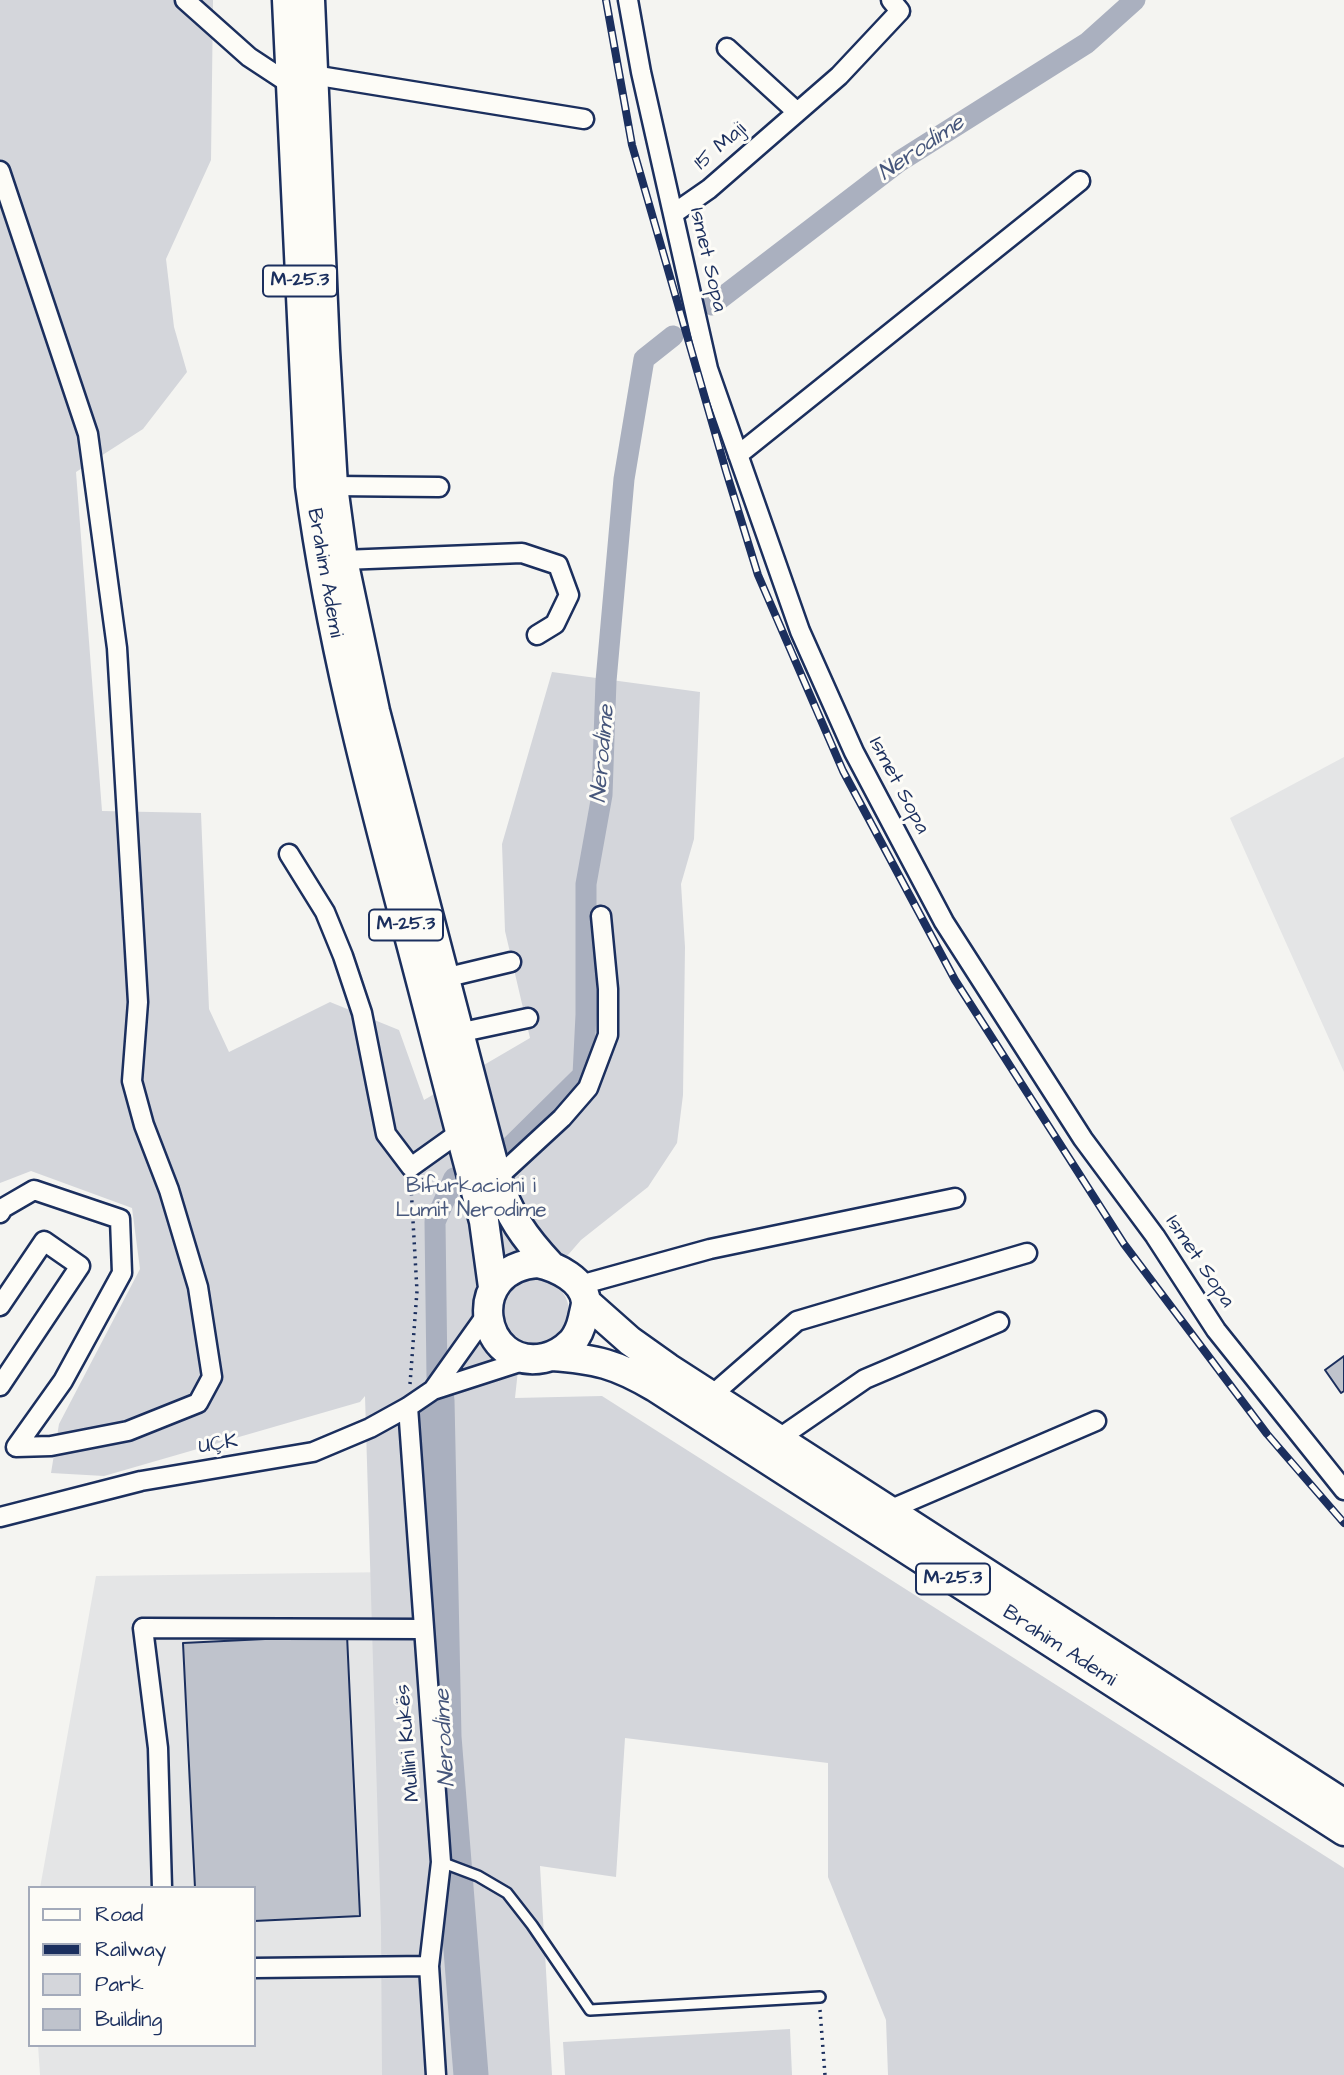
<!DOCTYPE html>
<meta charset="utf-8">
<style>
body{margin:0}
#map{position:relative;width:1344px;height:2075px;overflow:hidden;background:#f4f4f1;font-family:"Architects Daughter",sans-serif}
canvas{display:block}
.legend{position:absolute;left:28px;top:1886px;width:228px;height:161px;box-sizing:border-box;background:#fdfcf7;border:2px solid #a3aaba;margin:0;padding:9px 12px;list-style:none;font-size:21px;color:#1b2f5e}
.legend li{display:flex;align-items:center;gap:14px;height:35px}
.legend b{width:35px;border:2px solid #a3aaba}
</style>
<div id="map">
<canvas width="1344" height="2075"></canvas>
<ul class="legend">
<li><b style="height:9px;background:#fdfcf7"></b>Road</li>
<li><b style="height:9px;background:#1b2f5e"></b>Railway</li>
<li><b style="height:19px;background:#d4d6db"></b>Park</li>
<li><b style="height:19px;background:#bfc3cc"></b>Building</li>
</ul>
</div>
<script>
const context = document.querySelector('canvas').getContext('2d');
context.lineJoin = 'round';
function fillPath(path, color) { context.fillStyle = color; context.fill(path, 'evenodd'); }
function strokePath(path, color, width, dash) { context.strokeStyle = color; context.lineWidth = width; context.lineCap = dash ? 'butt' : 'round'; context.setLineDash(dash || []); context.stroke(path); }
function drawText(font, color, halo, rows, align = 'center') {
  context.font = font + ' "Architects Daughter",sans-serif'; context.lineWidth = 6; context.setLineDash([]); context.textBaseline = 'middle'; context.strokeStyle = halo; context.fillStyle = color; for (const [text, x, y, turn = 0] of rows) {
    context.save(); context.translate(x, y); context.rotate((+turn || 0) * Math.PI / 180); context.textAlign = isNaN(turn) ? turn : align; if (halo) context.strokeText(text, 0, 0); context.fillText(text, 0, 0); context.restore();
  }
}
fillPath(new Path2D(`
 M1344,757V1072L1230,818Z
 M393,1572L406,2075H40L38,2045H254V1888H40L96,1576Z`), '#e4e5e6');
fillPath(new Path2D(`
 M0,0H213L211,160L166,259L174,327L187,372L143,429L76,472L102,811L201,813L209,1009L229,1052L330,1002L399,1030L424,1100L530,1038L505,931L502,844L552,672L700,692L694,839L681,884L685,947L683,1095L677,1143L648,1187L581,1240L547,1279C588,1301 567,1353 521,1342L515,1398L602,1396L1344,1868V2075H888L886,2020L828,1877V1763L625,1738L616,1877L540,1866L552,2075H382L381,1928L365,1396L360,1402L104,1476L51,1473L59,1424L140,1269L132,1208L31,1171L0,1183Z
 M790,2029L792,2075H565L563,2042Z`), '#d4d6db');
strokePath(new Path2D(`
 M712,305L900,161L1087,43L1135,0
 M504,1153L583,1075L586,1015V884L602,795L606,681L624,479L644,359L673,336
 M437,1377L435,1222L454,1178`), '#aab0bf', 21);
strokePath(new Path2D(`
 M437,1400L444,1737L471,2075`), '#aab0bf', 35);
const building = new Path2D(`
 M1344,1356V1391L1341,1393L1325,1370Z
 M347,1635L360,1916L254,1921V1888H195L183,1643Z`);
fillPath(building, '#bfc3cc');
strokePath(building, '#1b2f5e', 2);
const lane = new Path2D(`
 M441,1862L478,1876L507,1893L532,1925L590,2010L820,1997`);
const street = new Path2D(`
 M185,0L249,57L290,84
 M628,0L641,72L708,369L800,631L854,752L944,922L1083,1139L1155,1236L1216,1330L1344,1490
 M727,48L797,112
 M313,75L584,119
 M0,171L88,434L117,648L138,1002L132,1081L144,1125L169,1190L198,1287L212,1377L198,1403L128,1431L51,1446L16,1447L63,1381L122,1273L120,1219L34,1190L3,1208L0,1213
 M673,214L709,189L839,76L900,11L891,0
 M738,455L1080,181
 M333,486L439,487
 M343,560L522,553L558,565L569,595L555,624L537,635
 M289,854L325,912L343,956L362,1013L386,1134L411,1167L460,1132
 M444,978L511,962
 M458,1033L528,1018
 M497,1178L562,1118L588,1088L608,1035V989L601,916
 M580,1285L710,1249L955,1198
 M0,1306L44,1241L80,1266L0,1386
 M433,1390L487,1314
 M712,1395L797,1321L1027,1253
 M408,1407L441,1862L429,1966L436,2075
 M778,1439L865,1379L999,1322
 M889,1510L1096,1421
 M0,1517L141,1481L313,1452L370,1428L408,1407L433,1390L529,1359
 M162,1888L158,1748L143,1628L423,1629
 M254,1968L429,1966`);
const primary = new Path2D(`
 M287,0L310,486C330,636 368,781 407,928C433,1025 457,1123 484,1221L493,1287
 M310,0L325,350L333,486L343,560L375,711L497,1178C509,1216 524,1237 551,1266
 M538,1263C557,1267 584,1280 586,1302C586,1306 584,1313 583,1318C581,1327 578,1335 572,1342C564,1350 555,1356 544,1358C480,1371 462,1268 538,1263Z
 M586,1302L630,1341L668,1368L1344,1804
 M551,1356C596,1359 616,1364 655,1387L1344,1831`);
strokePath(lane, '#1b2f5e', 14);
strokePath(street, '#1b2f5e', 23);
strokePath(primary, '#1b2f5e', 33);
strokePath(new Path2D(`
 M410,1384L417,1291L411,1186
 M820,2010L825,2075`), '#1b2f5e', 3.5, [2, 5]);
strokePath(lane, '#fdfcf7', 9);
strokePath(street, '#fdfcf7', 18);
strokePath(primary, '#fdfcf7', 28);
const rail = new Path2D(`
 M606,0L632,145L726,471L758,575L843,771L955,980L1124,1244L1267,1434L1344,1523`);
strokePath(rail, '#1b2f5e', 8);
strokePath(rail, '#fdfcf7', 5, [16]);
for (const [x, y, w] of [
 [300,281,74],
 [406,925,74],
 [953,1579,74]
]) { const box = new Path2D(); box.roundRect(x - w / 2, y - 15.5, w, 31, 5); context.fillStyle = '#fdfcf7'; context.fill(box); strokePath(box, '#1b2f5e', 2); }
drawText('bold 19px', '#1b2f5e', null, [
 ["M-25.3",300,281],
 ["M-25.3",406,925],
 ["M-25.3",953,1579]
]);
drawText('21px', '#1b2f5e', '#fdfcf7', [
 ["15 Maji",721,147,-41],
 ["Ismet Sopa",707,260,77],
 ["Brahim Ademi",324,573,80],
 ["Ismet Sopa",898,786,62],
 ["Ismet Sopa",1199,1262,56],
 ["UÇK",218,1445,-10],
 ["Brahim Ademi",1059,1647,33],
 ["Mullini Kukës",409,1743,-95]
]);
drawText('21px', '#49597d', '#fdfcf7', [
 ["Bifurkacioni i",471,1188],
 ["Lumit Nerodime",471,1212]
]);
drawText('italic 23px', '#46567b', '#fdfcf7', [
 ["Nerodime",922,149,-34],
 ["Nerodime",604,754,-85],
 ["Nerodime",446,1738,-93]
]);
</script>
